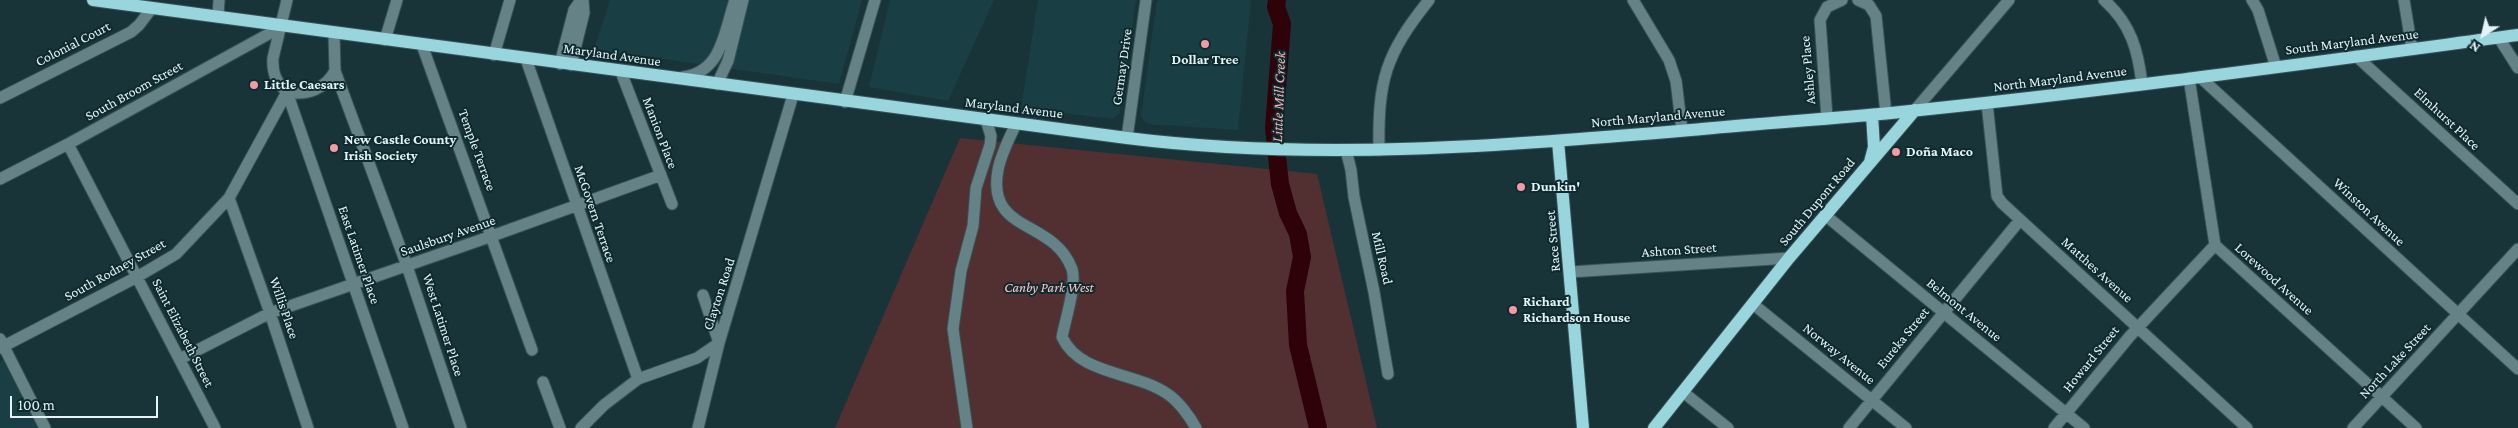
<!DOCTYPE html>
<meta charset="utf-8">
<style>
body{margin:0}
#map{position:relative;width:2518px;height:428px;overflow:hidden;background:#193438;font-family:"Crimson Pro",serif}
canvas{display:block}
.north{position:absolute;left:2458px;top:10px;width:50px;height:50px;-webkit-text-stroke:4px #0f2a2e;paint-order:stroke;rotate:215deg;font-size:14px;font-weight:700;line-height:20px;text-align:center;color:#e4f4f6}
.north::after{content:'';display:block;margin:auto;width:18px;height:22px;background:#e4f4f6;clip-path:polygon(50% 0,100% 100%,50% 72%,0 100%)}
.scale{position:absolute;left:10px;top:396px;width:148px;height:22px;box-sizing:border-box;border:2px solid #e4f4f6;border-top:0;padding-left:6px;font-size:15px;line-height:18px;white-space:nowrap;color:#e4f4f6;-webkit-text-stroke:4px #0f2a2e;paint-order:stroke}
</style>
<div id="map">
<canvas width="2518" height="428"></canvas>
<div class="north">N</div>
<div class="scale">100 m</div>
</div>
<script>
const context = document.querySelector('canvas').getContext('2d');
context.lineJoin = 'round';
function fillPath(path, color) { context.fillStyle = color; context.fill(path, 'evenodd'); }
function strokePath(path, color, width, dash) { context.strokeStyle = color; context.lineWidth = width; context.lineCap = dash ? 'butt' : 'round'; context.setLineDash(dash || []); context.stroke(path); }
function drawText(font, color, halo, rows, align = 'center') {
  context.font = font + ' "Crimson Pro",serif'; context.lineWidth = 4; context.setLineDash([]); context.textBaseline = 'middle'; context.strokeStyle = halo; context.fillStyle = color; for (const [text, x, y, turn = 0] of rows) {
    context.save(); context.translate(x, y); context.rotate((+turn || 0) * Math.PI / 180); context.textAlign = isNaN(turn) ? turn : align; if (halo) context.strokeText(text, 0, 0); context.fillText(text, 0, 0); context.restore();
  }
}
fillPath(new Path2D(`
 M610,0H862L839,84L594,49Z
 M890,0H994L948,101L869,87Z
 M1038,0H1136L1120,112L1113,119L1021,108Z
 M1157,0H1251L1238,130L1148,124L1144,121L1141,116Z
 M3,360L38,428H0V362Z`), '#193f44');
fillPath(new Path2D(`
 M960,138L1317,174L1377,428H835Z`), '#522f31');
strokePath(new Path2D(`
 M1277,0L1276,7L1282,24L1274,128L1280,184L1288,213L1298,234L1302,257L1295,291L1298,345L1318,428`), '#2f020a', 18);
const minor = new Path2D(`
 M287,0L273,58C272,73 276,82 287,92C307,96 325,89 335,71
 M1633,0L1669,60L1676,81L1682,130
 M1858,0L1869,5L1876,16L1886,114
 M2104,0C2131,24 2138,50 2142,84
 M2252,0L2258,10L2276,67
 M2404,0L2412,49
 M218,17L219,0
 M334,33L335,71L407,266L461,428
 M2499,38L2518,68
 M385,40L397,0
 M422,45L532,350
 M494,55L510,0
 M2356,56L2518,204
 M526,59L638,379
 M560,64L574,10L581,0
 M571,65L584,13L583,0
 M621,72L672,204
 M683,77C722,72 724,32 735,0
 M2200,77L2518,369
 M2189,78L2215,245L2416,428
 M717,84L728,61L743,0
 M287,92L403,428
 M0,98L131,32L139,25L152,8
 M845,102L875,0
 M1987,103L1997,196L2002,203L2247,428
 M1915,110L2009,0
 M1827,118L1820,20L1827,7L1842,0
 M1016,124C1009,139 1001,154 998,170C986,234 1053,218 1072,269C1077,284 1065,321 1062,337C1080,376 1136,371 1169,395C1179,402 1190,417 1196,428
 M1127,138L1146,0
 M68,144L215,428
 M1346,150L1351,170L1354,197L1374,292L1388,374
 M1379,150C1378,80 1385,55 1429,0
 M0,179L68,144L274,31L280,26
 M229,198L270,313L308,428
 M1825,215L2084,428
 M1570,272L1789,258
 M1753,304L1906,428
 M0,339L45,428
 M0,348L137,277L176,254L229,198L287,92
 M180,359L270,313L492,236L661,175
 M543,382L560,428
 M1683,392L1728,428
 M581,428L604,405L638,379L697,358L719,343L793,95
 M698,428L719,343L703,295
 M967,428L953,329L961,271L973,226L976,188L990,145L991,136L986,120
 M1849,428L2020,220
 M2054,428L2130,336L2215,245
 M2353,428L2518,249`);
const major = new Path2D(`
 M93,0L1127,138C1318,162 1511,145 1702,129C1765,123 1828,119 1891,113C2100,92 2309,63 2518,35
 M1558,141L1583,428
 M1870,162L1874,147L1872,115
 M1654,428L1789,258L1915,110`);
strokePath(minor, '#395356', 13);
strokePath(major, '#395356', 14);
strokePath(minor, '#658286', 11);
strokePath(major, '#98d5dd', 12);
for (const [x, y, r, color] of [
 [1205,44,5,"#f49aa0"],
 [254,85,5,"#f49aa0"],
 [334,148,5,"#f49aa0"],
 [1896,152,5,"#f49aa0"],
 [1521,187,5,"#f49aa0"],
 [1513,310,5,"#f49aa0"]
]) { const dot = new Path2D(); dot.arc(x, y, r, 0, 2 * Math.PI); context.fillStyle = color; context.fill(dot); strokePath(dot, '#0f2a2e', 2); }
drawText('14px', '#e4f4f6', '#0f2a2e', [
 ["South Maryland Avenue",2352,42,-7],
 ["Colonial Court",73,44,-27],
 ["Maryland Avenue",612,55,8],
 ["Germay Drive",1122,67,-82],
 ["Ashley Place",1808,70,-95],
 ["North Maryland Avenue",2060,79,-7],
 ["South Broom Street",134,91,-29],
 ["Maryland Avenue",1014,108,7],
 ["North Maryland Avenue",1658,117,-5],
 ["Elmhurst Place",2447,119,43],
 ["Manion Place",660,133,69],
 ["Temple Terrace",477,150,70],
 ["South Dupont Road",1817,202,-50],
 ["Winston Avenue",2369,212,43],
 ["McGovern Terrace",595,214,71],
 ["Saulsbury Avenue",448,236,-19],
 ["Race Street",1553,241,-95],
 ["Ashton Street",1679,250,-4],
 ["East Latimer Place",359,255,71],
 ["Mill Road",1382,258,77],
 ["South Rodney Street",115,270,-29],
 ["Matthes Avenue",2097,270,42],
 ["Lorewood Avenue",2274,279,42],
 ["Clayton Road",719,294,-72],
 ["Willis Place",284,308,71],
 ["Belmont Avenue",1964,310,39],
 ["West Latimer Place",443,325,72],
 ["Saint Elizabeth Street",183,333,63],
 ["Eureka Street",1903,338,-51],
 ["Norway Avenue",1839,354,39],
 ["Howard Street",2091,359,-51],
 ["North Lake Street",2395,361,-47]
]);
drawText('bold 14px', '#e4f4f6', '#0f2a2e', [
 ["Dollar Tree",1205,60,"center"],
 ["Little Caesars",264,85],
 ["New Castle County",344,140],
 ["Irish Society",344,156],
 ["Doña Maco",1906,152],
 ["Dunkin'",1531,187],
 ["Richard",1523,302],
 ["Richardson House",1523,318]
], 'left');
drawText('italic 14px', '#fcc6c8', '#0f2a2e', [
 ["Canby Park West",1049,288]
]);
drawText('italic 15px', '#f8b1b5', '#0f2a2e', [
 ["Little Mill Creek",1279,97,-88]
]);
</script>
